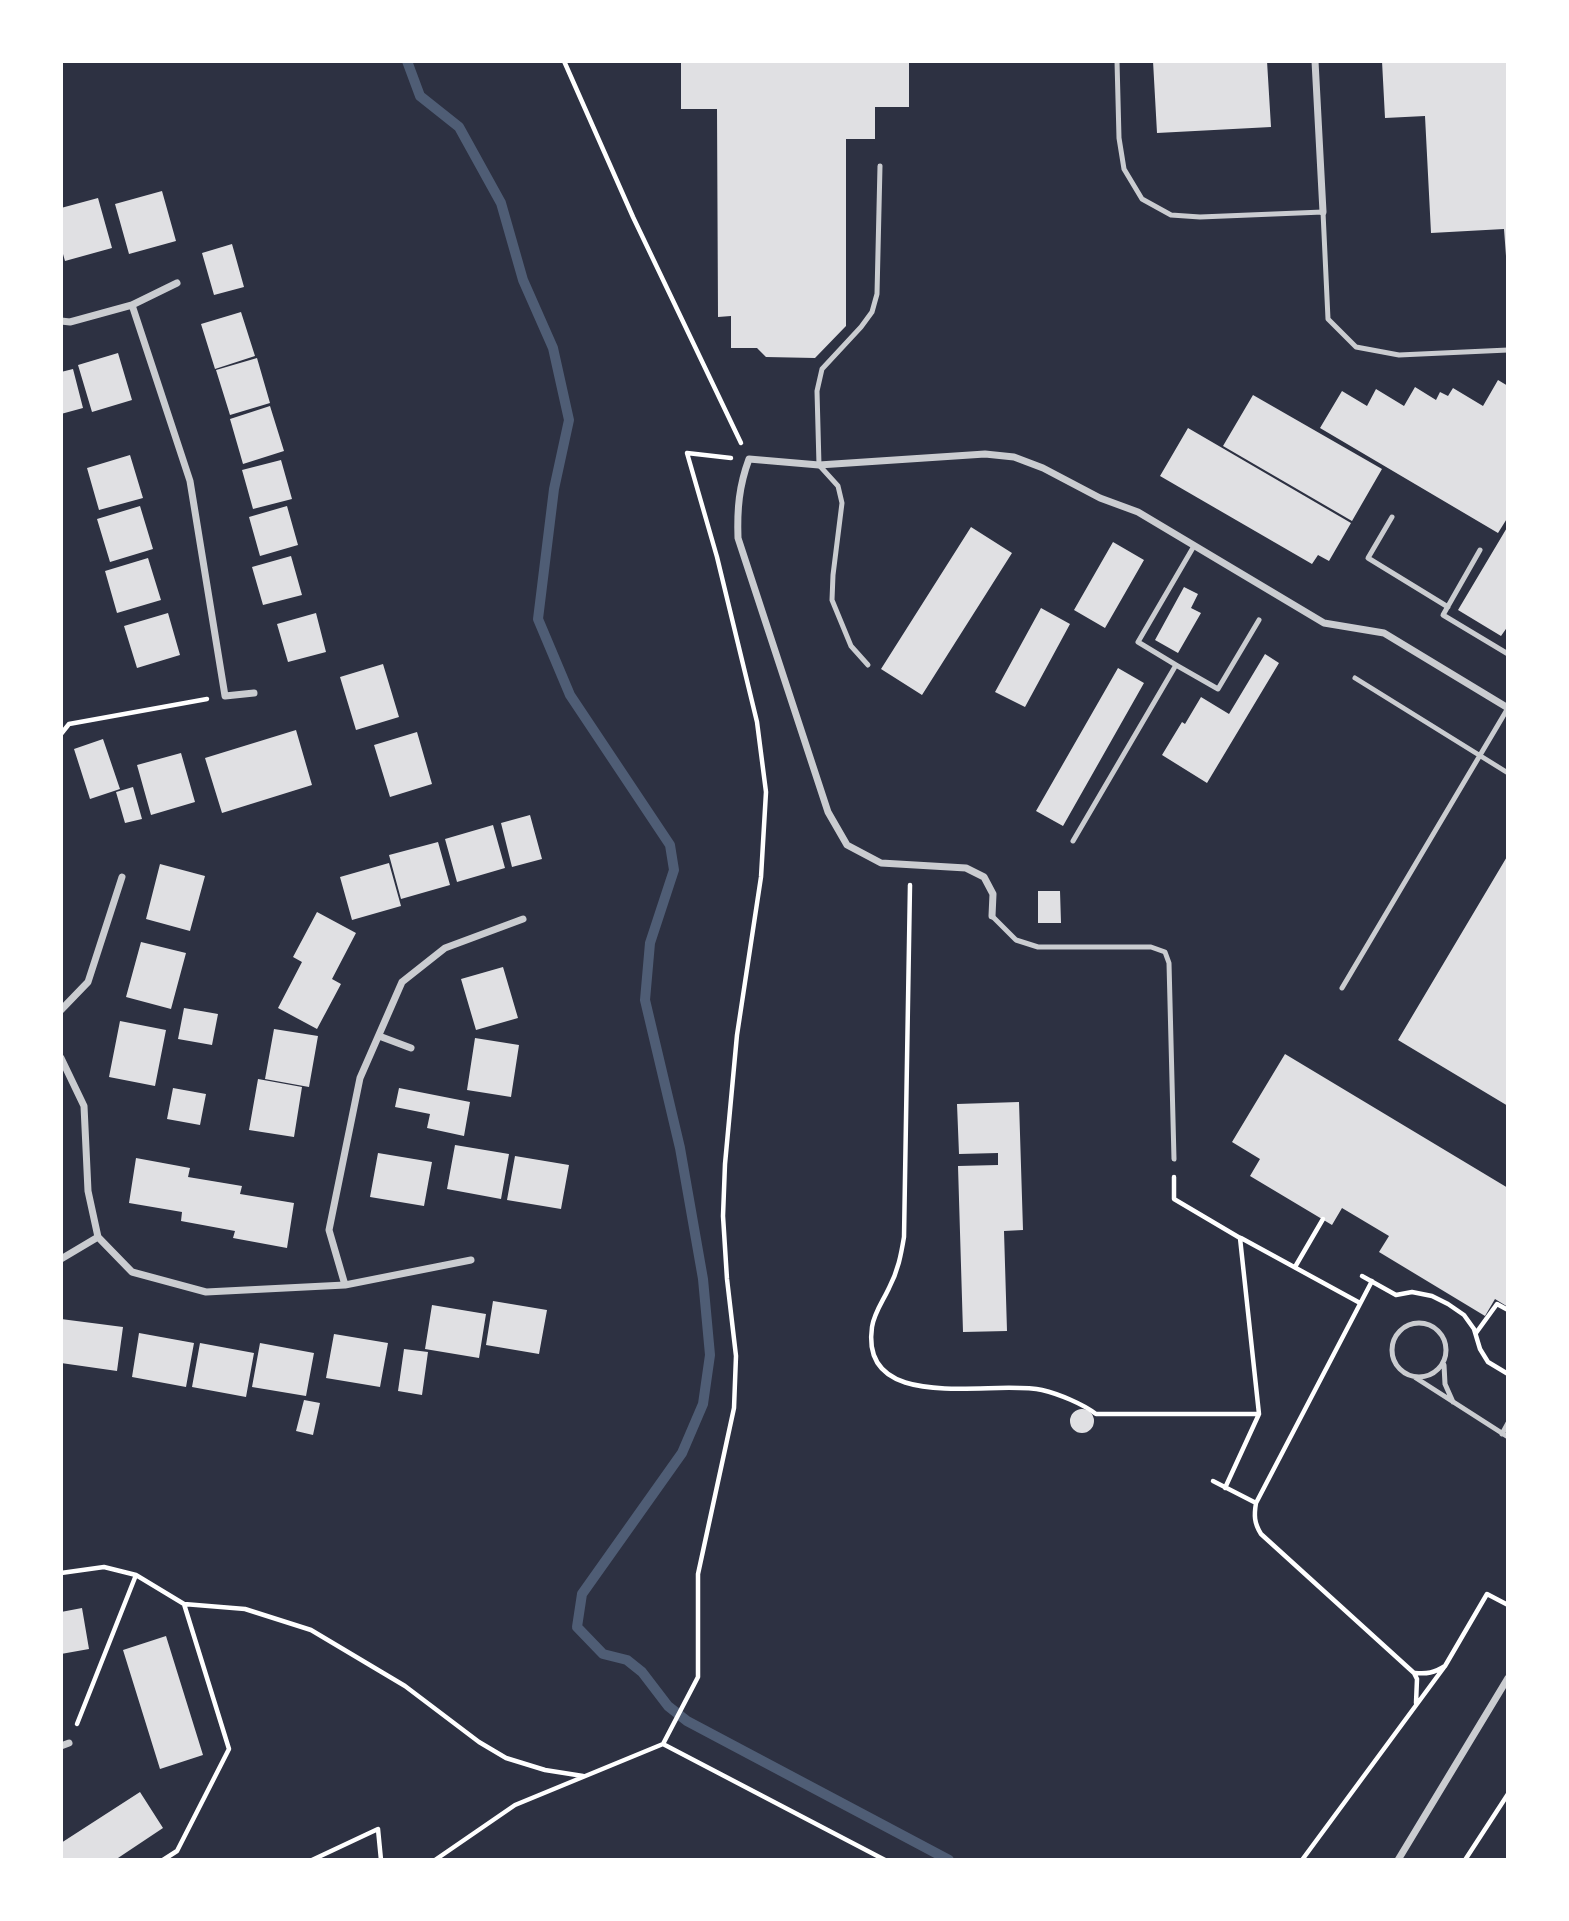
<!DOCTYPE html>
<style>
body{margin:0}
#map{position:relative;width:1569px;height:1921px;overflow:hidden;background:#2d3142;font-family:Ubuntu,sans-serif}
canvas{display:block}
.frame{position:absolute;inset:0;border:63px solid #fff;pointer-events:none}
</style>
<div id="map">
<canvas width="1569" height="1921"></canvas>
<div class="frame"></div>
</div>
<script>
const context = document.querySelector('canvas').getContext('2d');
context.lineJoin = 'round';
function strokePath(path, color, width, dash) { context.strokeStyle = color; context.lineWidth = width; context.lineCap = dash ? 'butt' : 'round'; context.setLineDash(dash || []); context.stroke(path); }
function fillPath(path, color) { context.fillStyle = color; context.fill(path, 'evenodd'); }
strokePath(new Path2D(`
 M407,61L420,96L459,127L501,203L523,280L553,348L569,420L554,489L538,619L570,695L670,845L674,870L650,943L645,1000L680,1148L703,1279L710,1355L703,1404L682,1453L582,1594L577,1627L603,1654L627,1660L642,1672L668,1706L687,1721L949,1860`), '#4f5d75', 10);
fillPath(new Path2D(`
 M681,61H909V107H875V139H846V326L815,358L766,357L757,348H731V316L718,317L717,109H681Z
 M1153,61H1267L1271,127L1157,133Z
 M1382,61H1508V256H1506L1504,229L1431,233L1425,116L1385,118Z
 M162,191L176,241L129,254L115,204Z
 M98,198L112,248L65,261L61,247V208Z
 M232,244L244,287L214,295L202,253Z
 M241,312L255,356L215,369L201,324Z
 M118,353L132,400L92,412L78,365Z
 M257,358L270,403L230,415L216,370Z
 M73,369L83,408L61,414V372Z
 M1498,380L1508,386V517L1498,533L1320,428L1342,391L1367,406L1376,389L1404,406L1415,387L1436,400L1440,392L1448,396L1453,388L1483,406Z
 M1253,395L1382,469L1352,521L1223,446Z
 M270,406L284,451L243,464L230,419Z
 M1188,428L1351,523L1329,561L1318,555L1312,564L1160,476Z
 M130,455L143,498L99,510L87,468Z
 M281,460L292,499L253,509L242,470Z
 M140,506L153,549L110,562L97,519Z
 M287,506L298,545L260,556L249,517Z
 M1508,526V626L1501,636L1458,610Z
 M971,527L1012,553L922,695L881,669Z
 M1113,542L1144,560L1105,628L1074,610Z
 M291,556L302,595L263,605L252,567Z
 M148,558L161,600L117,613L105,571Z
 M1184,587L1198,594L1191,608L1201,613L1178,653L1155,640Z
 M1041,608L1070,624L1025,707L995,692Z
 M168,613L180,655L137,668L124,626Z
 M316,613L326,652L288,662L277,624Z
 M1265,654L1279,663L1207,783L1162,755L1182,722L1185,724L1201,697L1229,714Z
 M383,664L399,717L356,730L340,677Z
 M1118,668L1144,683L1063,826L1036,811Z
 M296,730L312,785L222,813L205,758Z
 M417,732L432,784L390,797L374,745Z
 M103,739L120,789L90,799L74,749Z
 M181,753L195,802L151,815L137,765Z
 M133,787L142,819L125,823L116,792Z
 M530,815L542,859L512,867L501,823Z
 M493,825L505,868L457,882L445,839Z
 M438,842L450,885L401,899L389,855Z
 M1508,855V1106L1398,1040Z
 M389,863L401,906L352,920L340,877Z
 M160,864L205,876L190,931L146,919Z
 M1038,891H1060L1061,923H1038Z
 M317,912L356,933L332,979L341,984L317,1029L278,1008L302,962L293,957Z
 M141,942L186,953L171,1009L126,997Z
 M503,967L518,1018L476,1030L461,979Z
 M184,1008L218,1014L212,1045L178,1039Z
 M120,1021L166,1030L155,1086L109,1077Z
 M274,1029L318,1036L309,1087L265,1079Z
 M475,1038L519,1045L511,1097L467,1090Z
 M1285,1054L1508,1188V1307L1495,1299L1485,1316L1379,1252L1389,1236L1342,1208L1332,1225L1250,1176L1260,1159L1232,1142Z
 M258,1079L302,1087L294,1137L249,1130Z
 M173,1088L206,1094L200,1125L167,1119Z
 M399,1088L470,1102L464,1136L427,1128L430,1114L395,1107Z
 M1019,1102L1023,1230L1004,1231L1007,1331L963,1332L958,1166L998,1165V1153L959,1154L957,1104Z
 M455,1145L509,1154L501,1199L447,1189Z
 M378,1153L432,1162L424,1206L370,1197Z
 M515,1156L569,1165L561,1209L507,1200Z
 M136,1158L190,1168L188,1177L242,1186L240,1194L294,1203L287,1248L233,1238L235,1231L181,1221L182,1212L129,1203Z
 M493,1301L547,1310L539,1354L486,1345Z
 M432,1305L486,1314L479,1358L425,1349Z
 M61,1319L123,1327L117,1371L61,1363Z
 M139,1333L194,1343L186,1387L132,1377Z
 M334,1334L388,1343L380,1387L326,1378Z
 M200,1343L254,1353L246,1397L192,1387Z
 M260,1343L314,1353L306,1396L252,1387Z
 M404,1349L428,1352L422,1395L398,1391Z
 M304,1400L320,1403L313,1435L296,1431Z
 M1070 1421a12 12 0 1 1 24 0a12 12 0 1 1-24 0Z
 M82,1608L89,1649L61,1654V1612Z
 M166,1636L203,1755L160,1769L123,1650Z
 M140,1792L163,1828L115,1860H61V1843Z`), '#e0e0e3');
strokePath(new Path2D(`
 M564,61L633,217L741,443
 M61,734L69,724L207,699
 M910,885L904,1237C901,1255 898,1271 889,1288C883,1301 874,1313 872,1327C859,1416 994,1379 1042,1390C1059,1394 1083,1404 1096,1414H1259L1225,1488
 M1174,1177V1199L1240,1238L1259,1414
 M1241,1238L1360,1303
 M1295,1267L1323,1219
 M1362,1276L1396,1295L1412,1292L1432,1296L1448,1304L1464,1315L1474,1329L1480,1349L1488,1362L1508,1374
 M1372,1281L1256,1503C1254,1515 1254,1523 1261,1534L1414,1673L1417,1679L1416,1703
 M1476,1333L1497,1304L1508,1310
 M1213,1481L1256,1503
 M61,1573L104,1567L136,1575L184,1604L229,1749L177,1851L163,1860
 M184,1604L245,1609L311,1630L405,1686L479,1742L506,1758L545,1770L583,1776
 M1415,1673C1427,1674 1434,1673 1445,1666L1487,1594L1508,1605
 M77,1724L136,1575
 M663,1744L885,1860
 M312,1860L378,1829L381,1860
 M435,1860L515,1805L663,1744L698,1677V1574L734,1408L736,1356L727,1279L723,1216L725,1164L737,1035L761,877L766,792L757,722L717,557L687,453L731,458
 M1302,1860L1445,1666
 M1465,1860L1508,1794`), '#fff', 4.5);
strokePath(new Path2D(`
 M1117,61L1119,138L1124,169L1142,199L1171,215L1200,217L1323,212L1328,319L1356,347L1399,355L1508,350
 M1392,517L1368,558L1448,607
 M1480,550L1443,615L1508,654
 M868,665L851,646L832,600L833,575L842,503L838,486L819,465L817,391L822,369L861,327L872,312L877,294L880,166
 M1176,665L1218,689L1259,620
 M1355,678L1508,773
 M1073,841L1176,665L1138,642L1194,546
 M992,916L1016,940L1038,947H1151L1165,952L1169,963L1174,1159
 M1342,988L1508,708
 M1392 1350a27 27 0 1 1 54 0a27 27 0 1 1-54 0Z
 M1444,1365L1445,1384L1453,1402
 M1416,1378L1508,1437
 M1502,1434L1508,1423`), '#caccd0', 5);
strokePath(new Path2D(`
 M1315,61L1323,212
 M132,305L190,481L225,696L254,693
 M61,321L70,322L132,305L177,283
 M992,916L993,894L984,877L966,868L881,863L847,845L828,812L738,538C737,509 739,486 749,459L819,465L985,454L1014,457L1043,468L1100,498L1138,512L1324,623L1384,633L1508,708
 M61,1010L88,982L122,877
 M379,1036L411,1048
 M61,1058L84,1106L88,1191L98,1237L132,1272L206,1292L345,1285L471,1260
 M61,1259L98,1237
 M345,1285L329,1230L360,1078L402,982L445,948L523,919
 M61,1746L69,1743
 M1398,1860L1508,1678`), '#caccd0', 7);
</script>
